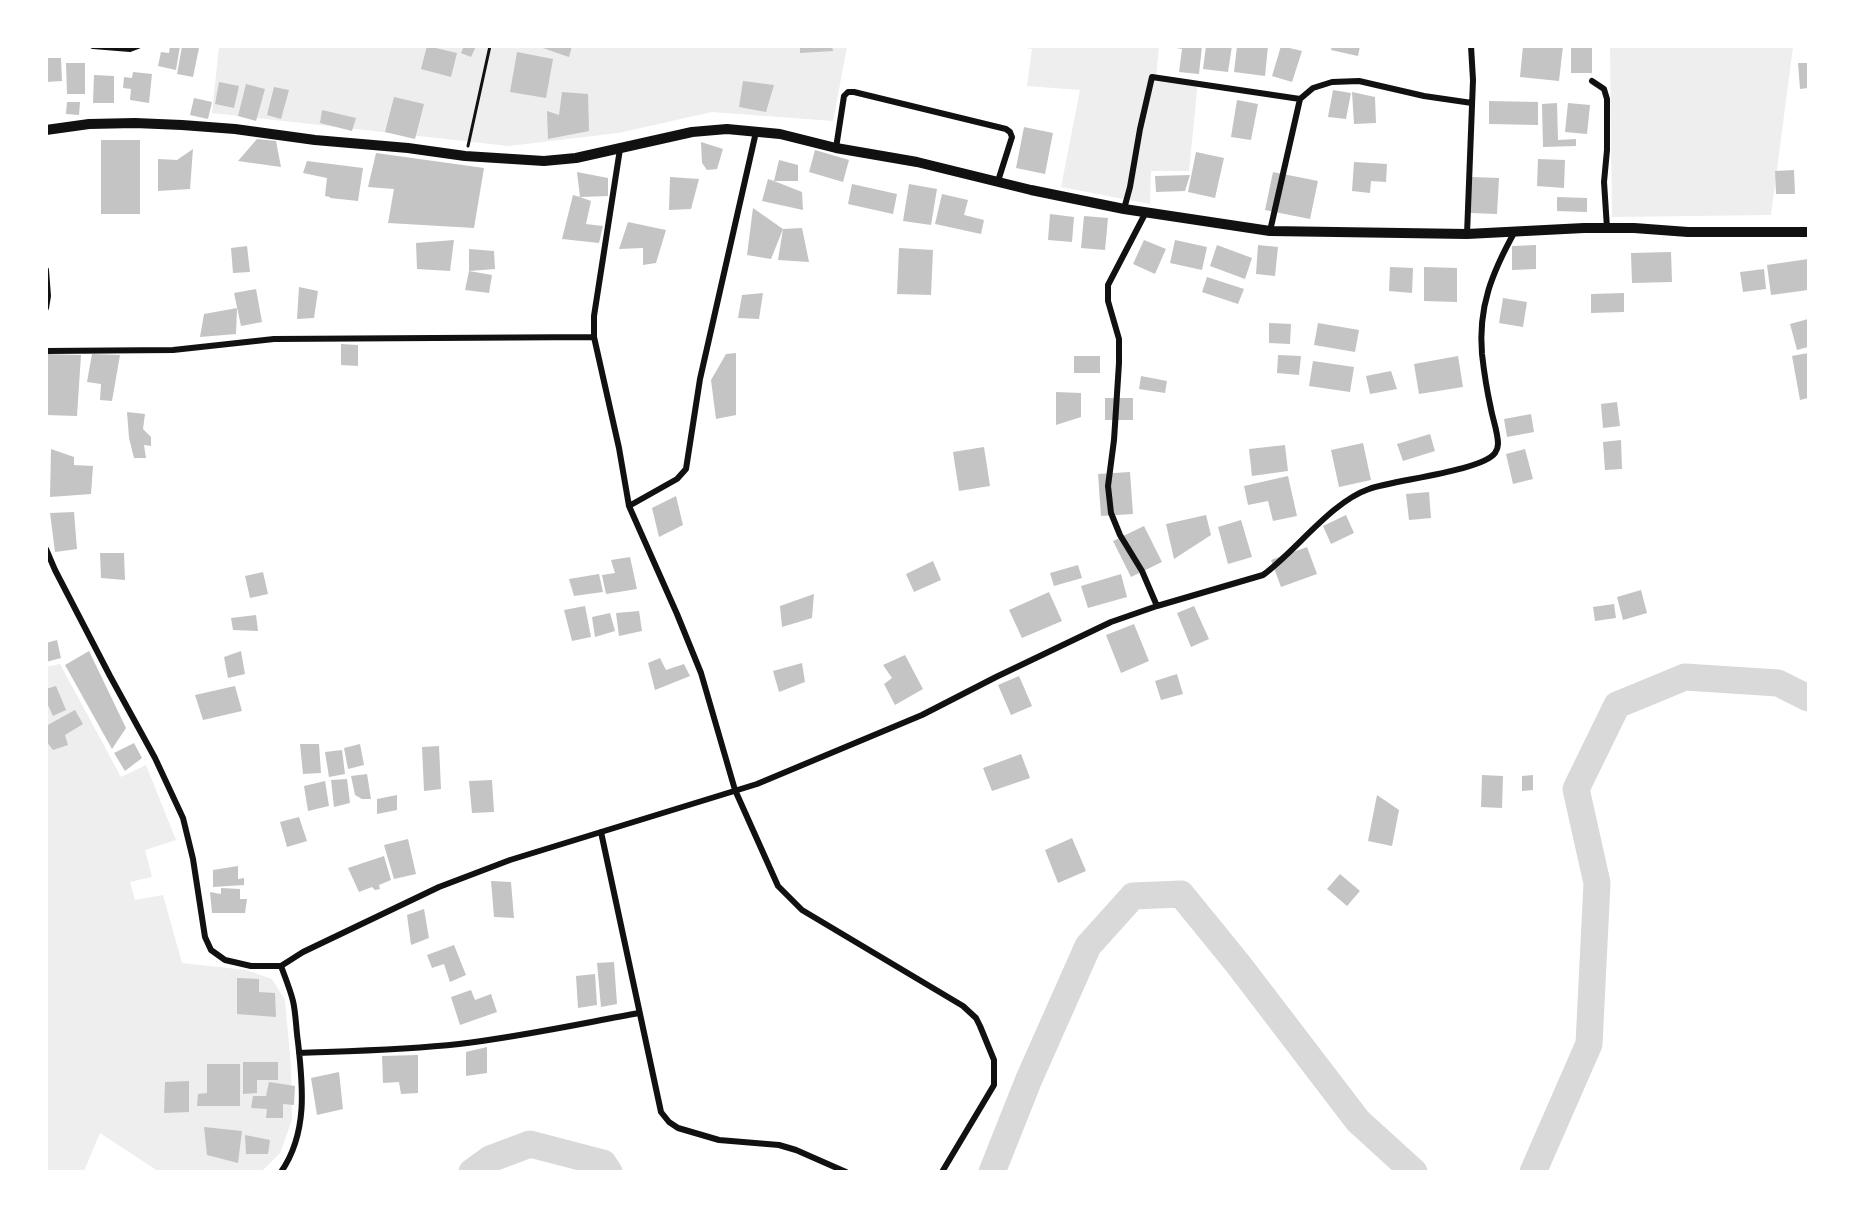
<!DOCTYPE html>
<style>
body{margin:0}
#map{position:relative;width:1855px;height:1218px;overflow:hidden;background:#fff;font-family:Rubik,sans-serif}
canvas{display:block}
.frame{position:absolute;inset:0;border:48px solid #fff;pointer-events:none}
</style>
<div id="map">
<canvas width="1855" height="1218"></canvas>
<div class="frame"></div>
</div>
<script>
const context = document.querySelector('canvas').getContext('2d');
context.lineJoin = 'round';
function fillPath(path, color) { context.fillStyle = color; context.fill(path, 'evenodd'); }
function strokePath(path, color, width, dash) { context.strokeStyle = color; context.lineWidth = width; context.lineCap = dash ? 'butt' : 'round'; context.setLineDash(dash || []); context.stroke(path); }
fillPath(new Path2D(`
 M219,47H847L833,121L712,112L618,133L509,146L212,113Z
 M1020,47H1159L1156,78L1198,81L1189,171H1151L1150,204L1061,187L1080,90L1027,86L1032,49Z
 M1610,47H1793L1771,215L1612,217Z
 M60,664L121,777L146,765L176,840L145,850L152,877L130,882L135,900L163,895L182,963L246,970L272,979L285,1000L291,1066L292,1120L280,1153L262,1171H158L100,1133L84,1171H47L46,667Z`), '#eee');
strokePath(new Path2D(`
 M472,1172L490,1159L530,1144L603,1163L609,1172
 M992,1172L1029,1079L1088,946L1133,896L1181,894L1238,964L1358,1121L1414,1172
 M1533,1172L1589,1044L1597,883L1576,789L1617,705L1685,677L1778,683L1808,698`), '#d9d9d9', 27);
fillPath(new Path2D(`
 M170,46H180L176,70L158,66L161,52L169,53Z
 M182,46L199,48L193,77L177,74Z
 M427,46L457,53L451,77L421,69Z
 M464,46H476L471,57L461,53Z
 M537,46H572L569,57Z
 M800,46H832L833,51L800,53Z
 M1176,46H1202L1199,74L1179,72L1182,49L1176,48Z
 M1206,46H1232L1228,72L1203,69Z
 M1237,46H1268L1265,76L1234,72Z
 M1281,46L1302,51L1292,82L1272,76Z
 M1332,46H1360L1358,56L1331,50Z
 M1523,46H1563L1559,81L1520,77Z
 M1571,46H1592V73H1571Z
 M517,52L553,59L546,98L510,92Z
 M46,58H61L62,81L46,82Z
 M66,63H85V94H67Z
 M1798,63H1808V88L1800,89Z
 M133,72L152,74L149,103L130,100L131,89L123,88L124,77L132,78Z
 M94,75L114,76V103H93Z
 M743,81L774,85L766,112L739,107Z
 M219,82L239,86L234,108L215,104Z
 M246,84L265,89L256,121L238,116Z
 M274,87L289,90L281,119L267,115Z
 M1333,90L1351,93L1346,119L1328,117Z
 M562,92L588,94L589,131L548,139L547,111L559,115Z
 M1352,92L1375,97L1376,123L1354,124Z
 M394,97L424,104L415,139L385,132Z
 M194,98L212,102L208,119L190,115Z
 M1237,100L1258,104L1251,140L1231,137Z
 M1489,101L1538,102V125L1489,124Z
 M67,102H80L79,115L66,114Z
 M1557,103L1558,140L1576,139V146L1543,147L1542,104Z
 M1568,103L1590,105L1587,134L1565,132Z
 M322,110L356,118L352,131L320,123Z
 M1024,127L1053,133L1045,174L1016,168Z
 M257,139L276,141L281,167L238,161Z
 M101,140H140V214H101Z
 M701,142L723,149L717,169L707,170L702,163Z
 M193,149L190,189L158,191V159L177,160Z
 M815,150L849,160L843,182L809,172Z
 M1196,152L1224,158L1215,198L1188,192Z
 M376,153L484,168L474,228L388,223L394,189L368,187Z
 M1538,159L1565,160L1564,188L1537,186Z
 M779,160L798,165V181H774L802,192L803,210L762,201L768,179L774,181Z
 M307,161L363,168L358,201L330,198V197L325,196L327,178L303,173Z
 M1354,162L1387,164L1386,182L1371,181L1370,193L1352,191Z
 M1794,170L1795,194H1776L1775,171Z
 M577,172L608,178V196L580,197L591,201L586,224L603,226L599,243L562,239L573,195L580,197Z
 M1273,172L1318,181L1310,219L1265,210Z
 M1190,175L1185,191L1156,192L1155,176Z
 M670,177L699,179L691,209L669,210Z
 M1471,177L1499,178L1497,214L1470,213Z
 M852,184L897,194L893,214L848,204Z
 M909,184L937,189L931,225L903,221Z
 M942,194L968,200L964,215L984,220L981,234L935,224Z
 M1557,197L1587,198V212L1557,211Z
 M753,208L783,229L771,259L747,255Z
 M1050,214L1074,217L1072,242L1048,240Z
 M1084,216L1108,218L1105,250L1081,248Z
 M628,222L666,230L656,263L643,265V248L619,249Z
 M802,228L809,262L778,260L783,229Z
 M454,240L450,271L417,269L416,243Z
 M1144,240L1166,249L1155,274L1133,264Z
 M1175,240L1207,247L1202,270L1170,263Z
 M1217,245L1252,258L1245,279L1210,266Z
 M1258,245L1278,247L1275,276L1256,274Z
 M1536,245V269L1512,270V246Z
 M247,246L250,272L233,273L231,248Z
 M899,248L933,250L931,295L897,294Z
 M469,249L494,251L495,269L469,271Z
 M1671,252L1672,282L1632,283L1631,253Z
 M1808,259V290L1771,295L1767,265Z
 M1390,267L1413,268L1412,293L1389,291Z
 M1424,267L1457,268V302L1424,301Z
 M1764,269L1766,289L1743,292L1740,272Z
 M469,271L492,275L489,293L465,290Z
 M1207,277L1244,289L1238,304L1202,292Z
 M299,287L318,291L314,318L297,319Z
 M256,289L262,322L241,326L234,293Z
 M763,293L759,319L738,318L742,295Z
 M1624,293V312L1591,313V294Z
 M1503,298L1527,302L1523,327L1499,323Z
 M237,308L236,334L200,337L204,314Z
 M1808,319V347L1797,350L1790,324Z
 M1269,323L1291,324L1290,344L1269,343Z
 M1318,323L1359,330L1355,352L1314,345Z
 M341,344L358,345V366L341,365Z
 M736,353V415L716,419L711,380L726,354Z
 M1808,353V398L1800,400L1792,356Z
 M48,354L81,355L77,416L46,415Z
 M92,354L120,355L112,401L100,400L101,384L87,382Z
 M1278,355L1301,356L1299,375L1277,373Z
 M1074,356H1100V373H1074Z
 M1458,356L1463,387L1419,394L1414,364Z
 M1313,361L1354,367L1350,392L1309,386Z
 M1391,371L1397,389L1370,394L1366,376Z
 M1141,376L1167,381L1165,393L1139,389Z
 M1056,392L1081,393V417L1056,425Z
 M1105,398H1133V420H1105Z
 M1617,402L1620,426L1603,428L1601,404Z
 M127,412L145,414L143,429L151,437V446L144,445L146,458H134L129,438Z
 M1531,414L1534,432L1507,437L1504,419Z
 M1430,434L1435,451L1403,461L1397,444Z
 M1621,440L1622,469L1605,470L1603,442Z
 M1363,443L1371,480L1339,487L1331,450Z
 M1285,445L1288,471L1252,476L1249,449Z
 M984,447L990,486L959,491L953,452Z
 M51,449L74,457V465L93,466L91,494L50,497Z
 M1525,449L1533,479L1513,484L1506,454Z
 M1130,472L1133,514L1101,516L1098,474Z
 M1288,476L1297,516L1273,521L1268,501L1248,505L1244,486Z
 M1429,492L1431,518L1409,520L1406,494Z
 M676,496L683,525L659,537L652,508Z
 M74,512L77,549L55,552L50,513Z
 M1206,515L1211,535L1174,559L1166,524Z
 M1346,515L1354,533L1331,544L1323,526Z
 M1241,520L1252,557L1228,564L1218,527Z
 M1144,526L1162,562L1131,577L1113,541Z
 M1307,547L1317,574L1281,587L1271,560Z
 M100,553H124L125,580L101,578Z
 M630,557L637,589L606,594L602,575L615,573L611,560Z
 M933,561L941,580L914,592L906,574Z
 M1078,565L1082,578L1054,586L1050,573Z
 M263,572L268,594L250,598L245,576Z
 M599,574L603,592L574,596L569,579Z
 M1121,574L1127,597L1088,608L1081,586Z
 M1641,590L1647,613L1623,620L1617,597Z
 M1049,592L1062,621L1022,638L1009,610Z
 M814,594L812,618L782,627L780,606Z
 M1614,604L1616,618L1595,621L1593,607Z
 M585,606L591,637L572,641L564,610Z
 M1194,606L1209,639L1191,647L1177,613Z
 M639,611L642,631L619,636L616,613Z
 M610,613L615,631L595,637L592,617Z
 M256,615L258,631L233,630L231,618Z
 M1134,624L1149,661L1121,673L1106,635Z
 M57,640L61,658L46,662V643Z
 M89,651L126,728L112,749L65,665Z
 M241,651L245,674L228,678L224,657Z
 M905,655L923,689L895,705L884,684L892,678L883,665Z
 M660,658L666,670L684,664L690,676L655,690L648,663Z
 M802,663L805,682L779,692L773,671Z
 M1177,674L1183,694L1161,700L1155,681Z
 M1019,676L1032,706L1011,715L998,685Z
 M56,686L66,710L53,716L46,701V689Z
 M235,686L242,711L203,720L195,695Z
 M75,710L83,724L65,735L68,745L53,750L46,741V726Z
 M134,743L142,758L125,771L114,753Z
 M300,744H319L321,773L303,774Z
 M360,744L364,765L348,769L344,748Z
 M439,746L441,789L424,791L422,747Z
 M342,750L345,774L329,777L325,752Z
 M1021,754L1030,778L992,791L983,768Z
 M367,774L371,799H362L355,795L351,776Z
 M1482,775L1503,776L1502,808L1481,807Z
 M1533,775V790L1522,791V776Z
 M347,779L350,803L334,807L331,780Z
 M492,780L494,812L472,813L469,781Z
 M325,781L329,806L308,811L304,786Z
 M397,795V810L377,814V799Z
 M1377,795L1399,810L1392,846L1368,841Z
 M299,817L307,841L287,847L280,822Z
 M1072,838L1086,871L1058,883L1045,850Z
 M408,839L416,874L394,879L384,845Z
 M384,856L391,880L379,885L380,889L375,890L372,887L359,892L348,868Z
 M238,866V879L244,878V885L213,887V870Z
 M1340,874L1360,891L1347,906L1327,889Z
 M491,881L511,882L514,918L494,917Z
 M221,888L240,889V899H247L245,913H212L210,892L221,894Z
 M424,909L429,938L411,945L407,915Z
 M454,945L466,975L450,982L444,964L432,968L427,955Z
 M614,962L617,1004L601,1007L597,963Z
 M595,974L597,1005L578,1008L576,976Z
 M237,978L259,979V992L275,993L276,1017L237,1014Z
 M471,990L475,1000L491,994L497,1012L460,1025L451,997Z
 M487,1047V1073L466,1076V1052Z
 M418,1055V1093L401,1094L399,1082L383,1083L382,1056Z
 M243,1062H278V1080H257V1093L243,1094Z
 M207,1064H240V1106H197L198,1094L207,1093Z
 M339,1072L343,1109L317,1115L311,1078Z
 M189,1081V1112L164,1113L165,1082Z
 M269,1082L295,1086L294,1105L283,1104V1118H266L267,1109L251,1108L253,1096H266Z
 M204,1127L242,1131L238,1163L207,1155Z
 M245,1135L270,1140L268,1154H246Z`), '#c4c4c4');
strokePath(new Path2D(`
 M468,146L490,46`), '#111', 3);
strokePath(new Path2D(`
 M93,46L130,49L138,46
 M1592,81L1604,89L1607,99V150L1604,182L1607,228
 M1300,99L1313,88L1332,82L1359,81L1424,96L1472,103
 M836,148L844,96L848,92H854L1006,129L1010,132L1012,137L998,181
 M620,149L594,316V337L619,448L629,506L677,614L701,673L735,790L778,886L802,910L963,1006L976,1018L980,1026L994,1060V1085L942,1172
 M1124,209L1130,187L1140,129L1152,77L1300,99L1270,231
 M1146,212L1108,285V301L1119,339V363L1114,440L1108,486L1111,513L1120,535L1142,571L1157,606
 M1467,234L1473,80L1471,46
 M46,270L48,296L46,308
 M46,351L173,350L274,339L594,337
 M629,506L677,479L686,469L700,379L756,132
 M46,549L55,570L110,676L155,758L183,818L193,859L205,937L211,950L225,960L251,966H281C285,977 290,989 293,1001C296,1014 296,1029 298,1042C303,1086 308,1133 281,1172
 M601,832L661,1112L669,1122L678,1128L719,1140L779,1145L796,1150L846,1172
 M281,966L303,952L439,887L510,860L757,784L922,715L996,677L1111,622L1157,606L1263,575C1296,551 1331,502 1369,489C1393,480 1482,471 1495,453C1497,450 1498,447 1498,444C1498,433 1493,420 1491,409C1487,391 1484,372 1482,354C1478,307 1492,273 1514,233
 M299,1053C352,1051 406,1050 459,1044C519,1037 579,1024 639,1013`), '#111', 6);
strokePath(new Path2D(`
 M46,130L89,124L135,123L182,125L235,129L315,140L408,148L465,156L544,161L576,158L692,132L727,129L780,134L836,148L917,162L1031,190L1124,209L1270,231L1467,234L1584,228H1634L1688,232H1808`), '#111', 10);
</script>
